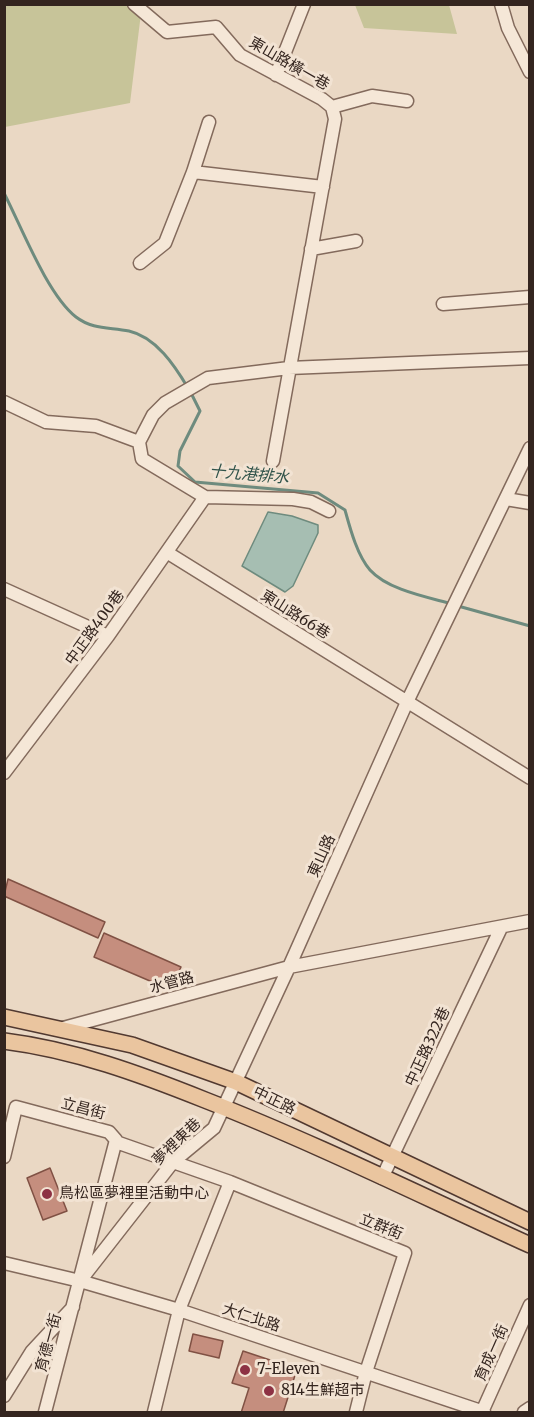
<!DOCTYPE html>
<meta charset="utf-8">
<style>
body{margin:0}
#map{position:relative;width:534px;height:1417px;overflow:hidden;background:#ead8c4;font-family:Merriweather,serif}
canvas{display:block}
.frame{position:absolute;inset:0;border:6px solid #34251f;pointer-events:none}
</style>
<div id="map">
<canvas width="534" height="1417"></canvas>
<div class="frame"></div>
</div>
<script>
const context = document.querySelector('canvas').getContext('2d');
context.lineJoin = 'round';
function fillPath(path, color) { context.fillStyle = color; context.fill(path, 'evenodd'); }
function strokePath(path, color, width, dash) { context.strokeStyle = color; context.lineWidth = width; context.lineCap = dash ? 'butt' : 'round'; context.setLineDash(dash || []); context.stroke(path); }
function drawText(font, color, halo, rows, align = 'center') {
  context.font = font + ' Merriweather,"Noto Sans TC",serif'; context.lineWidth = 6; context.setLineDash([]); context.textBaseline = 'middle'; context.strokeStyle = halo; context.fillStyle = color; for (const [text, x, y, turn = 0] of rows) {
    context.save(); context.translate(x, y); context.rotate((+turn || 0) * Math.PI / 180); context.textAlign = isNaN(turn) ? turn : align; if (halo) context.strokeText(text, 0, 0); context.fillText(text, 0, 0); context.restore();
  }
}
fillPath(new Path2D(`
 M5,5H142L130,103L5,127Z
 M355,5H449L457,34L364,28Z`), '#c7c499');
const water = new Path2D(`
 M268,512L292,516L318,525V533L293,586L285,592L242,566Z`);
fillPath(water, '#a6beb2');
strokePath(water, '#6e8b7e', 1.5);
strokePath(new Path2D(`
 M4,193C22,228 47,294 76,317C93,330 110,327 129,331C156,337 175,366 188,388
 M191,393L200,411L180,451L178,466L195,482L318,493L345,510C350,528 357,555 370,570C388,590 427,597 452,604
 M458,606L530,626`), '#6e8b7e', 3);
const building = new Path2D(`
 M8,879L105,922L98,938L4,896Z
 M104,933L181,967L171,990L94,957Z
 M50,1168L67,1211L43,1220L27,1178Z
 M193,1334L223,1341L219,1358L189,1351Z
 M243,1351L297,1369L283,1413H241L249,1388L232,1383Z`);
fillPath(building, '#c58e7e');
strokePath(building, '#805144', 1.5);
const minor = new Path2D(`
 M134,4L167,32L216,27L240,55L322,99L332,107L335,119L273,461
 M501,4L508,28L530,72
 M276,75L304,4
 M332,107L372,96L407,101
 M193,172L323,187
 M311,249L356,241
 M140,263L165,243L193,172L209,122
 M443,304L530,297
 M4,402L46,422L96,426L139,442
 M506,499L530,503
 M329,511L311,502L293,499L205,497L142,459L139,442L153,415L165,403L208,378L289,368L530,358
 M168,553L530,778
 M4,589L108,636
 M4,773L108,636L205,497
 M63,1028L289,967L530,921
 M116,1142L230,1182L405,1253L366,1372L356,1412
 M4,1157L16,1107L109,1132L116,1140L45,1412
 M382,1178L501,928
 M4,1263L80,1281L179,1310L484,1412
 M80,1281L173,1162L214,1128L289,967L407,702L530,448
 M4,1396L32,1351L73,1307
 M154,1412L179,1310L230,1182
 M482,1412L530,1305
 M524,1412L530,1408`);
const major = new Path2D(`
 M4,1017L132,1045L236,1082L530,1222
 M4,1041C75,1050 140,1074 205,1100C315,1143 422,1196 530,1245`);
strokePath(minor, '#836a5c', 15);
strokePath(major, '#513930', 18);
strokePath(minor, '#f5e7d7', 12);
strokePath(major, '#eac59f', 15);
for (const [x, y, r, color] of [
 [47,1194,6,"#8d3244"],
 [245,1370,6,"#8d3244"],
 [269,1391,6,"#8d3244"]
]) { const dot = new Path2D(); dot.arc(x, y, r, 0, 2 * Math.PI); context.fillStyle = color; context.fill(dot); strokePath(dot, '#f2e3d3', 2); }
drawText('15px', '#34251f', '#f2e3d3', [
 ["東山路橫一巷",289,64,30],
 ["東山路66巷",295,615,32],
 ["中正路400巷",95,628,-54],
 ["東山路",322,856,-66],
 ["水管路",172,983,-15],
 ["中正路322巷",428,1047,-65],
 ["中正路",274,1101,26],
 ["立昌街",83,1109,15],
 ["夢裡東巷",177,1142,-44],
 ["立群街",381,1227,22],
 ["大仁北路",251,1318,18],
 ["育德一街",49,1343,-75],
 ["育成一街",492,1353,-66]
]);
drawText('15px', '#34251f', '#f2e3d3', [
 ["鳥松區夢裡里活動中心",59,1194],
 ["7-Eleven",257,1370],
 ["814生鮮超市",281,1391]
], 'left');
drawText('italic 16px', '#30534a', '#f2e3d3', [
 ["十九港排水",249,475,5]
]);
</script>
